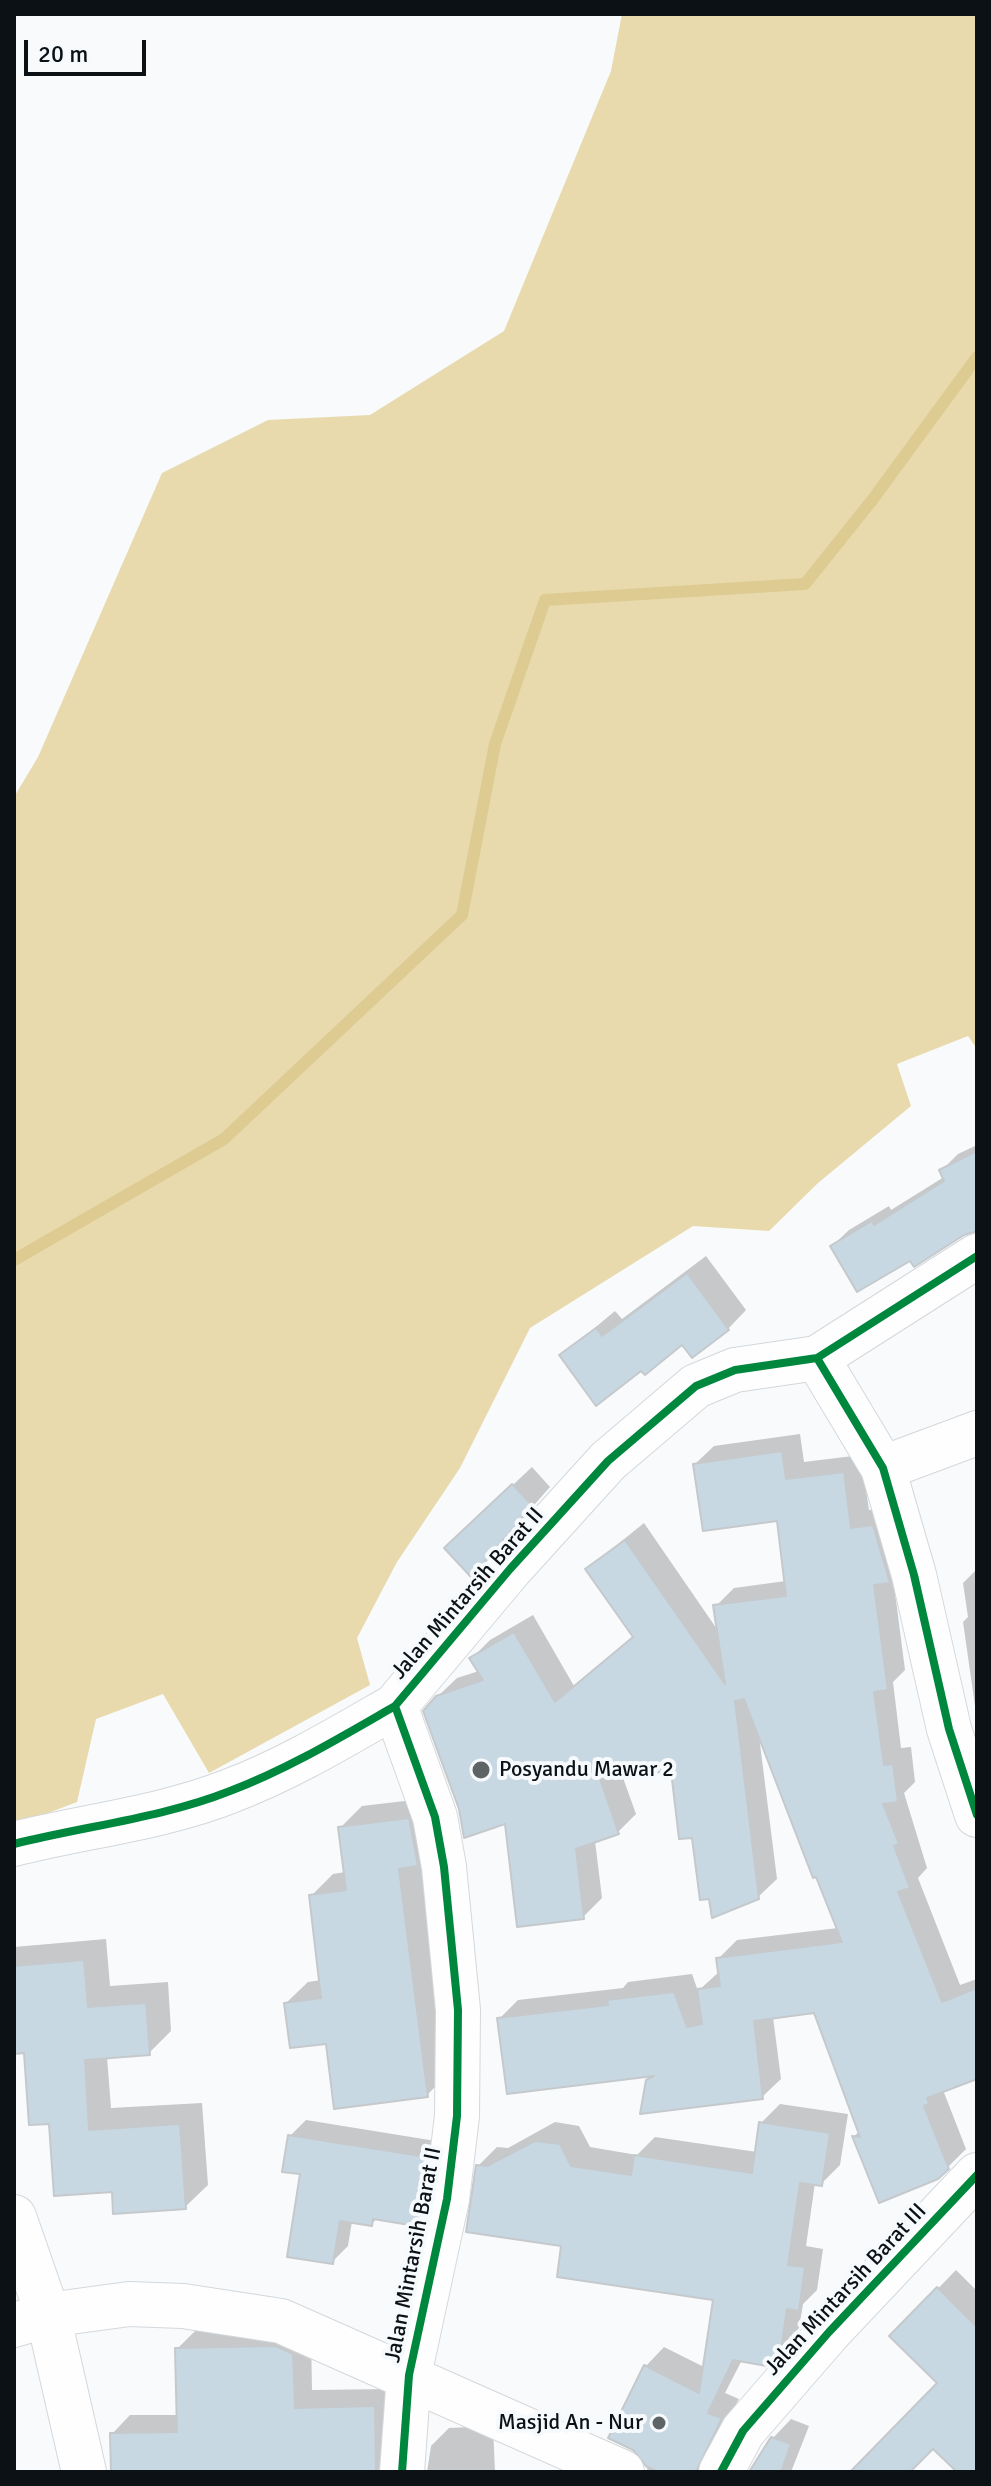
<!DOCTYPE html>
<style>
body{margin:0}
#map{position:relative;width:991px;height:2486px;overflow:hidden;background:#f8fafc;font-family:Signika,sans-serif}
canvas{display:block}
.frame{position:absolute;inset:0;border:16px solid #0b1115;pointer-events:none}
.scale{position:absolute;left:24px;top:40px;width:122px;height:36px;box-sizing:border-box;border:4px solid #0b1115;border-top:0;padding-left:10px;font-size:24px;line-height:28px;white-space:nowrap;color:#0b1115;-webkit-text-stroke:6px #f7fafd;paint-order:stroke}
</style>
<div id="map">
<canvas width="991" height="2486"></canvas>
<div class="frame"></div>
<div class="scale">20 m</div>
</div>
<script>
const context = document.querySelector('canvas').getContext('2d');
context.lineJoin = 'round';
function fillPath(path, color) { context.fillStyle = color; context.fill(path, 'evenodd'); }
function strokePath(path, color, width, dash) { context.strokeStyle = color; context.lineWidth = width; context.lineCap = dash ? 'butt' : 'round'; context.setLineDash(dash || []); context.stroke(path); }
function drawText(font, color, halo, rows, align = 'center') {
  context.font = font + ' Signika,sans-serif'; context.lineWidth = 8; context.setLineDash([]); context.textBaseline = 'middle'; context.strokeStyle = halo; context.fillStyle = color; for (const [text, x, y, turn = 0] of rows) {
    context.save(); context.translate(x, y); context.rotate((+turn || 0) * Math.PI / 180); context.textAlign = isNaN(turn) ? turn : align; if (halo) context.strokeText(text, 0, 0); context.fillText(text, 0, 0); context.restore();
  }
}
fillPath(new Path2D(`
 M622,14H977V1049L968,1036L897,1064L911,1106L818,1183L769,1231L693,1226L530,1328L460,1468L397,1562L357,1638L370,1685L209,1773L163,1694L96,1719L77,1802L14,1826V797L38,757L162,473L268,420L370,415L504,331L611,71Z`), '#e8daad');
fillPath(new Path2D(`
 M977,1145V1231L970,1230L911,1258L832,1246L849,1230L889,1206L891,1210L944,1177L941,1171L958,1154Z
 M706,1256L746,1310L728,1329L683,1342L642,1368L562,1355L615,1311L622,1319Z
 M800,1434L804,1462L861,1455L869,1510L892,1507L893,1577L905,1670L893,1682L901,1748L911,1747L915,1782L904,1793L927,1868L918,1878L960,1985L977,1979V2076L943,2090L966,2149L937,2178L854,2136L860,2131L815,2011L773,2017L781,2079L762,2097L648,2081L655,2074L499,2019L518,2000L623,1988L628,1982L692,1974L698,1991L720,1971L719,1958L737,1940L838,1928L759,1736L777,1879L758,1897L694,1835L672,1768L622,1775L636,1814L618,1832L595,1841L602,1898L583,1917L506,1821L461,1808L437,1697L457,1678L479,1671L472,1658L490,1640L533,1615L574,1686L634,1636L587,1569L644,1523L719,1632L716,1606L734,1588L786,1581L778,1519L695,1464L714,1446Z
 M532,1467L550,1487L489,1556L465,1530Z
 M977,1569V1720L963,1622L968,1617L963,1583Z
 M430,1798L449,2073L427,2095L286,2003L308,1982L321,1980L311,1896L333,1874L345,1872L340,1828L362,1806Z
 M106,1939L110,1986L168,1982L171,2031L149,2053L107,2057L111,2108L202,2103L208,2185L185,2207L114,2190L51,2122L26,2051L14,2052V1947Z
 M780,2104L848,2114L840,2165L821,2184L815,2183L806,2246L823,2249L817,2290L803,2304L799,2328L766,2363L742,2360L725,2393L739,2399L717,2440L706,2472H648L643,2455L645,2367L664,2347L704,2367L715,2299L563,2245L478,2166L497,2147L508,2148L555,2122L579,2126L590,2147L637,2155L655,2137L757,2152L761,2123Z
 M306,2120L442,2142L431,2208L415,2224L377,2218L372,2224L352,2221L348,2246L332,2262L290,2136Z
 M956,2270L977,2291V2472H959L933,2446L908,2472H873L940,2383L892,2336Z
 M295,2329L311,2336L312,2390L392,2389L403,2472H113L112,2434L130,2415H179L177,2349L195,2331Z
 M791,2419L809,2426L791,2472H752L773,2438Z
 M493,2426L495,2472H427L431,2446L449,2428Z`), '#0003');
strokePath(new Path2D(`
 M14,1260L224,1139L462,915L495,744L545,600L805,584L873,499L977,357`), '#ddcb92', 12);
const building = new Path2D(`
 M977,1151V1231L964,1235L914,1267L910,1261L857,1292L830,1246L872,1221L874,1225L944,1181L939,1170Z
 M687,1273L729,1330L692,1358L682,1345L645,1375L641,1371L596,1406L559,1355L596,1328L602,1336Z
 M782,1451L786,1479L844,1472L851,1528L873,1525L890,1583L874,1585L888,1690L874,1692L884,1765L893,1764L898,1802L883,1804L899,1844L894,1846L910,1888L898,1892L942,2002L977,1988V2079L927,2098L929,2104L924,2106L949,2169L938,2179L879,2203L852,2136L860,2137L814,2013L754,2021L763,2099L640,2114L646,2080L654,2076L507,2094L497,2018L608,2005L607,2000L674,1992L687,2027L702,2024L697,1989L720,1986L716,1958L842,1942L816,1877L813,1878L744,1699L735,1701L759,1899L712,1918L709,1899L700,1900L692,1838L679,1839L671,1771L600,1779L619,1834L576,1849L584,1919L517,1927L505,1824L464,1838L459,1809L423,1711L436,1696L483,1680L469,1658L514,1632L555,1702L633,1637L585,1569L625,1540L725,1684L713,1605L786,1596L777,1521L703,1531L693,1464Z
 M512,1484L533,1506L471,1577L444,1548Z
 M409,1818L418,1866L399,1869L428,2097L334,2109L326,2044L290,2048L284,2003L321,1998L309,1895L346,1890L338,1827Z
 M84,1960L88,2007L146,2003L150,2055L85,2060L89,2130L180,2124L186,2209L113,2214L112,2192L54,2196L49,2124L29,2125L24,2053L14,2054V1966Z
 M759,2122L830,2133L822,2186L800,2183L788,2265L805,2267L799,2311L787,2309L781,2350L767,2366L733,2360L708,2413L722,2418L696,2472H658L646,2466L633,2450L608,2438L644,2365L699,2393L713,2300L557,2277L561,2246L466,2232L476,2165L487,2166L535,2141L560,2144L571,2166L631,2175L634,2155L752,2173Z
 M288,2135L427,2157L416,2226L373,2219L372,2226L340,2221L333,2264L287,2257L300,2174L282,2172Z
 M937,2287L977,2327V2472H957L933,2449L910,2472H850L937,2383L889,2336Z
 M276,2346L293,2354L295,2408L375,2406L376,2472H111L110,2433L177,2432L175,2348Z
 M771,2437L791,2444L781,2472H749Z`);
fillPath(building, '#c8d8e3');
strokePath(building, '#c5c9cc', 2);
const minor = new Path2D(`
 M817,1358L883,1468L914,1575L949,1729L977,1815
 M883,1468L977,1433
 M14,1844C85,1826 162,1818 230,1791C288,1769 341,1737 395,1706
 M14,2217L48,2315L84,2472
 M14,2325L48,2315L129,2304L183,2306L281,2321L622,2472
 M402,2472L409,2375L447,2199L457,2116L458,2010L444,1867L435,1817L395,1706L510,1569L608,1461L696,1386L735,1370L817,1358L977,1256
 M721,2472L743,2431L829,2332L977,2175`);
strokePath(minor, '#d4d8db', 46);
strokePath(minor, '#fefeff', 44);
strokePath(new Path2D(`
 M817,1358L883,1468L914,1575L949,1729L977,1815
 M14,1844C85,1826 162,1818 230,1791C288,1769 341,1737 395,1706
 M402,2472L409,2375L447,2199L457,2116L458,2010L444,1867L435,1817L395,1706L510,1569L608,1461L696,1386L735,1370L817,1358L977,1256
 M721,2472L743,2431L829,2332L977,2175`), '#00873e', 8);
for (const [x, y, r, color] of [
 [481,1770,10,"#5e6366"],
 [659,2423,8,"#5e6366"]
]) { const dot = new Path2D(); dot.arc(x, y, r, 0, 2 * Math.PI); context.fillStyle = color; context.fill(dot); strokePath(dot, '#f7fafd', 3); }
drawText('22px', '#0b1115', '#f7fafd', [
 ["Jalan Mintarsih Barat II",468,1594,-49],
 ["Jalan Mintarsih Barat II",414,2255,-79],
 ["Jalan Mintarsih Barat III",846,2290,-47]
]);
drawText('22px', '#0b1115', '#f7fafd', [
 ["Posyandu Mawar 2",499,1770],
 ["Masjid An - Nur",643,2423,"right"]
], 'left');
</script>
